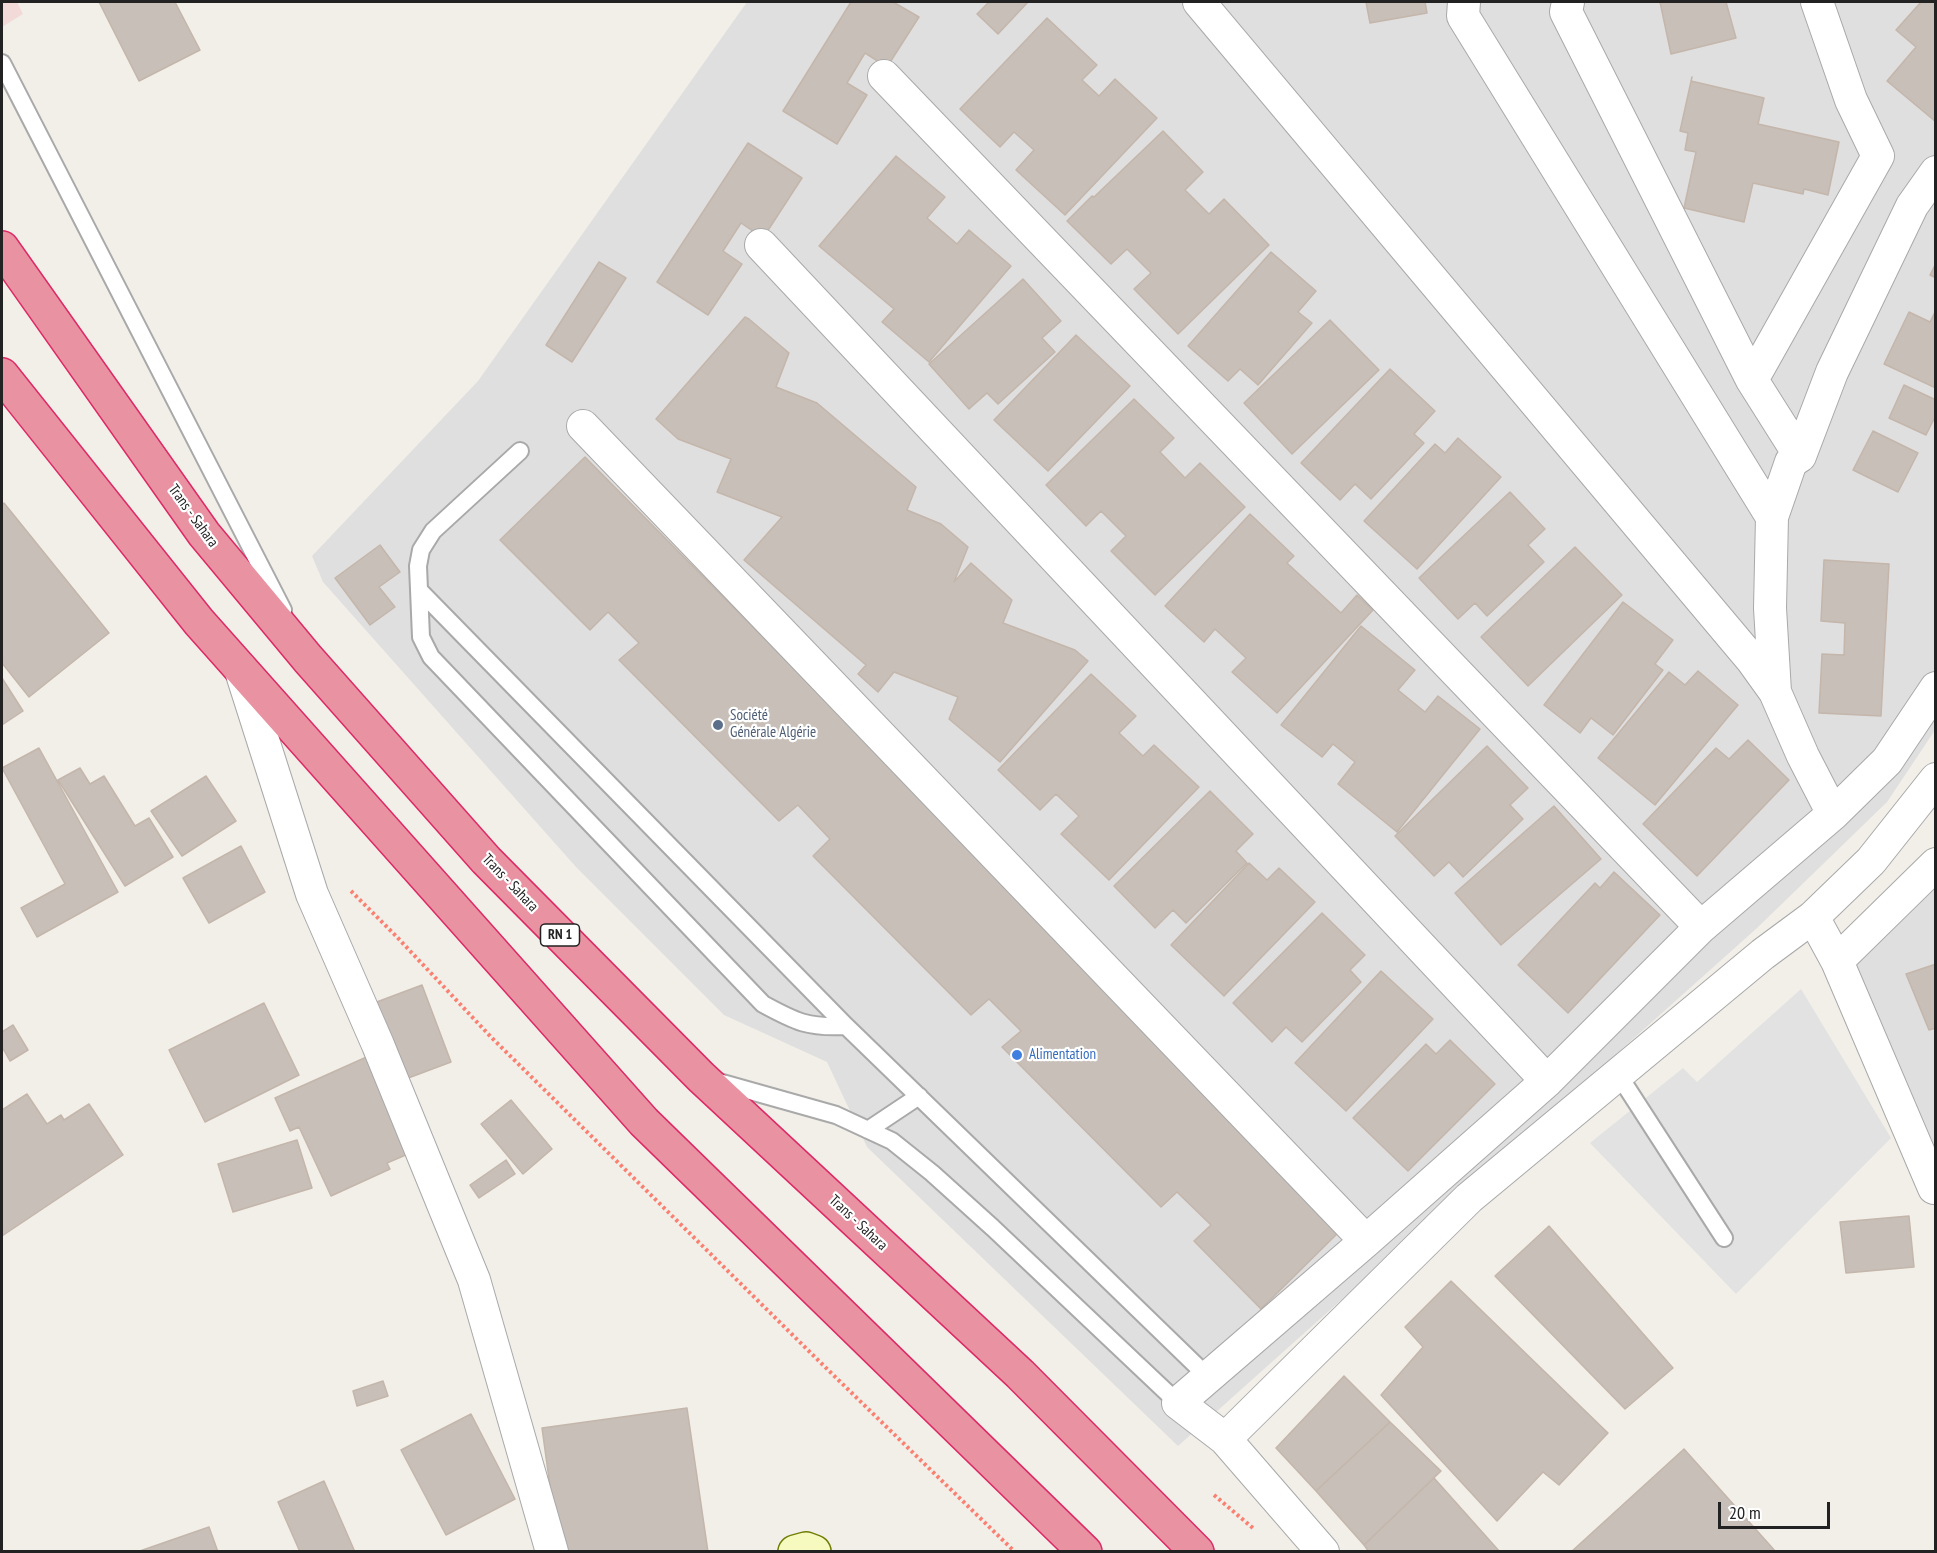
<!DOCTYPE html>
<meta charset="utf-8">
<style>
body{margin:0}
#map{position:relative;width:1937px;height:1553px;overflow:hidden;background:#f2efe9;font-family:"PT Sans Narrow",sans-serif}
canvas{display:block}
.frame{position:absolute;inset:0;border:3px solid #222;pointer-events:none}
.scale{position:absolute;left:1718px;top:1502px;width:112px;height:27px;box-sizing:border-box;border:3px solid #222;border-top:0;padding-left:8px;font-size:18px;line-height:21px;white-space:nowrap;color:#222;-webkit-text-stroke:4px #fff;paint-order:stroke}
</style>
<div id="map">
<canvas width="1937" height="1553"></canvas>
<div class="frame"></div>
<div class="scale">20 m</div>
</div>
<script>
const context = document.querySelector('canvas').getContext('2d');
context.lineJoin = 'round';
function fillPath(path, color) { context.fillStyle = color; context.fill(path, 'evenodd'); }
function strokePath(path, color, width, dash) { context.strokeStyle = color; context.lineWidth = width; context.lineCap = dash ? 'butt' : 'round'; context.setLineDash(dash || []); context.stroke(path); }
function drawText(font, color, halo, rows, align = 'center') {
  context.font = font + ' "PT Sans Narrow",sans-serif'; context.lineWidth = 4.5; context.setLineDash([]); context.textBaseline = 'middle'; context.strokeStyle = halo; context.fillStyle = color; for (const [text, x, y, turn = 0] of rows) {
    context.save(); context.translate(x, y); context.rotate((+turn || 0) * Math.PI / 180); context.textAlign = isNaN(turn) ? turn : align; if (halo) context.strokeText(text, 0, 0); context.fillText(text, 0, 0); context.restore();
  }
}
fillPath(new Path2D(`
 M747,2H1935V730L1887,802L1757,928L1178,1446L867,1147L827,1062L724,1015L576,867L323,582L312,556L478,381Z
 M1935,864V1194L1837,961Z`), '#e0dfdf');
fillPath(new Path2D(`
 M2,2H17L23,14L2,27Z`), '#f2dad9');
fillPath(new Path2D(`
 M1801,989L1891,1138L1736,1294L1590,1143L1683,1068L1697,1082Z`), '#e2e2e2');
const building = new Path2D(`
 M99,2H175L200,50L139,81Z
 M851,2H893L919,17L887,67L865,53L847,83L867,95L837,144L783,111Z
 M989,2H1028L998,34L977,14Z
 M1366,2H1425L1427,13L1370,23Z
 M1660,2H1726L1736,38L1671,54Z
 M1921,2H1936V122L1887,81L1916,47L1896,30Z
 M1047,18L1097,65L1082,80L1099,96L1115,79L1157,118L1065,215L1016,170L1034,150L1014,132L1000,147L960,109Z
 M1692,77L1691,81L1764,98L1758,124L1839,142L1828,195L1804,189L1803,194L1753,183L1744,222L1684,208L1696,152L1685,150L1688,133L1680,131Z
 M1163,131L1203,172L1185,190L1209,214L1224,199L1269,245L1178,334L1134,289L1151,273L1127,249L1111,264L1067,221L1092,196L1094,197Z
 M748,143L802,178L763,238L741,223L723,251L742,264L708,315L657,282Z
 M896,156L945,197L927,218L957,244L969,230L1011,266L929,362L882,322L894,309L819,246Z
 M1271,252L1316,291L1298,312L1312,323L1258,385L1240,369L1228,381L1188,346Z
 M599,262L626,278L572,362L546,345Z
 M1936,263V278L1930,275Z
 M1023,279L1061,321L1042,338L1055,352L998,404L987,393L969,409L929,364Z
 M1936,310V388L1884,364L1909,312L1930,322Z
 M745,317L749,319L789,353L776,387L817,403L916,487L907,510L941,524L968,547L954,582L971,563L1012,600L1003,623L1075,650L1088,661L1000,762L949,719L958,697L894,672L878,692L858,674L866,665L744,560L782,517L717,492L731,459L678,439L656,419Z
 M1330,320L1379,370L1292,454L1244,403Z
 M1076,335L1130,386L1048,471L994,420Z
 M1390,369L1435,411L1414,434L1424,443L1371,499L1355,484L1340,500L1301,463Z
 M1904,385L1936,400V415L1926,435L1889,418Z
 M1134,399L1174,438L1160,452L1185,478L1200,463L1245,507L1155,595L1111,551L1126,536L1101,511L1086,526L1046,485Z
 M1873,431L1918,453L1898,492L1853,470Z
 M1458,438L1501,477L1417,569L1364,521L1435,444L1445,453Z
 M585,457L1345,1226L1261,1309L1194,1241L1211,1225L1177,1192L1161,1207L1002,1047L1021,1031L989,999L971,1015L813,856L830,839L798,805L779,821L619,660L639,643L608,612L590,630L500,540Z
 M1510,492L1545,529L1528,545L1544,562L1487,616L1475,603L1458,619L1419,578Z
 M4,503L109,633L29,697L2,663V505Z
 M1250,514L1294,556L1287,563L1341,613L1357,595L1373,610L1277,713L1232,672L1246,658L1215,629L1204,642L1165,606Z
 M380,545L400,572L379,587L395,607L370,625L335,578Z
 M1575,547L1622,595L1528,686L1481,637Z
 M1824,560L1889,564L1881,716L1819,713L1822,654L1844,655L1845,623L1821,621Z
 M1623,602L1673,640L1655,664L1663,670L1613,735L1591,718L1580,733L1544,705Z
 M1361,626L1415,670L1398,690L1425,712L1438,696L1480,729L1397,832L1338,784L1355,762L1333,744L1322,757L1281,725Z
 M1698,671L1738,705L1655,805L1598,758L1669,672L1685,685Z
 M1091,674L1136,716L1119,733L1143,756L1154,745L1199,787L1109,880L1061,834L1079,816L1056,794L1040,810L998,770Z
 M2,678L23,711L2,725Z
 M1748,740L1789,780L1697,876L1643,824L1716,748L1729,759Z
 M1487,746L1528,788L1510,805L1523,819L1463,877L1449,862L1434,876L1395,836Z
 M39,748L118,892L37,937L21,908L65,884L2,768Z
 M80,768L90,784L104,776L135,826L149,818L173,857L125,886L58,780Z
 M206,776L236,821L182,856L151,811Z
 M1210,791L1253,834L1236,851L1247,863L1186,923L1173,910L1155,928L1114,886Z
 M1554,806L1601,859L1501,945L1455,893Z
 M241,846L265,892L209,923L183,878Z
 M1249,863L1267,880L1279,868L1315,902L1224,996L1171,945Z
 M1614,872L1660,915L1568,1013L1518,965L1595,883L1600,888Z
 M1322,913L1365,955L1350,970L1361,982L1302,1042L1286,1027L1272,1042L1233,1003Z
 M1936,964V1028L1929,1030L1906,974Z
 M1381,971L1433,1019L1346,1111L1295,1063Z
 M422,985L451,1062L403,1080L374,1003Z
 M264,1003L299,1075L205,1122L169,1050Z
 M13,1025L28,1050L10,1061L2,1047V1032Z
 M1450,1040L1495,1084L1408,1171L1353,1118L1426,1044L1436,1054Z
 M371,1055L415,1151L387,1163L390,1169L331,1196L299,1127L290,1131L275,1098Z
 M27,1094L47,1124L61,1115L64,1120L89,1104L123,1155L2,1236V1110Z
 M511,1100L552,1149L523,1174L481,1124Z
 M297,1140L312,1188L233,1212L218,1164Z
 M506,1160L515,1174L479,1198L470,1185Z
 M1909,1216L1914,1267L1846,1273L1840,1222Z
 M1549,1226L1673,1368L1625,1409L1495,1276Z
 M1451,1281L1608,1433L1559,1485L1543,1472L1497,1521L1381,1395L1423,1347L1405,1327Z
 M1344,1376L1390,1422L1316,1491L1276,1448Z
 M383,1381L388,1396L357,1406L353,1391Z
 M687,1408L708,1552H559L542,1428Z
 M471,1414L515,1499L446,1535L401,1450Z
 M1390,1422L1441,1471L1364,1545L1316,1491Z
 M1684,1449L1776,1552H1571Z
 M1434,1478L1500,1552H1369L1364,1545Z
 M324,1481L355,1552H300L278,1502Z
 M209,1527L218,1552H137Z`);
fillPath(building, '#c7bfb8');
strokePath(building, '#c4b6ab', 1.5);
const lane = new Path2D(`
 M2,63L283,610
 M520,451L433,531L421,550L418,566L421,637L431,657L763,1004C796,1022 808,1028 846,1026
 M419,590L846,1026L1207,1376
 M1618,1074L1724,1238
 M715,1081L836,1115L892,1141L932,1173L993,1228L1178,1403
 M868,1130L919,1096`);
const street = new Path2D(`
 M1199,2L1752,660L1775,692L1803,756L1833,814L1701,927L1547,1081L1366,1241L1178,1403L1225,1439L1323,1552
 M1464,2L1463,16L1772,517L1770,608L1775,692
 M1568,2L1566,12L1752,380L1800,456
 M884,76L1701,927
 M761,245L1547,1081
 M1752,380L1878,156L1851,100L1817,2
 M583,426L1366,1241
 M1772,517L1791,462L1800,456L1832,372L1912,206L1936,172
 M240,668L312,894L378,1045L474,1280L552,1552
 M1833,814L1887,761L1936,688
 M1813,917L1837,961L1934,1188
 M1837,961L1936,864
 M1225,1439L1469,1198L1763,954L1813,917L1871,861L1936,779`);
const secondary = new Path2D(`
 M795,1552L806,1549L814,1552`);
const highway = new Path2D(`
 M2,248L204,534L308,659L486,860L701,1077L1020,1374L1197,1552
 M2,375L199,622L644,1122L1085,1552`);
strokePath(lane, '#a9a9a9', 20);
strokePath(street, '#a9a9a9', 34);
strokePath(secondary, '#707d05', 36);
strokePath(highway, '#dc2a67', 36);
strokePath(new Path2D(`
 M351,891L396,936L491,1037L823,1365L1015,1552
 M1214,1495L1254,1529`), '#fa8072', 4, [3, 3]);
strokePath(lane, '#fff', 16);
strokePath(street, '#fff', 32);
strokePath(secondary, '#f7fabf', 33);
strokePath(highway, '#e892a2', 33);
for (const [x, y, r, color] of [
 [718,725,6,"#5c6f8a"],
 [1017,1055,6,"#3f7fe0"]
]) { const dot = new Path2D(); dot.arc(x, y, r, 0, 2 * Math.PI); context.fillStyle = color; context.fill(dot); strokePath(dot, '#fff', 2); }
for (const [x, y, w] of [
 [560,935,39]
]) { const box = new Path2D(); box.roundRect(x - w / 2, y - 11, w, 22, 4.5); context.fillStyle = '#fff'; context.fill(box); strokePath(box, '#222', 1.5); }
drawText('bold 14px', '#222', null, [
 ["RN 1",560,935]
]);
drawText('15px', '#222', '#fff', [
 ["Trans - Sahara",193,516,54],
 ["Trans - Sahara",510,883,46],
 ["Trans - Sahara",858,1223,43]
]);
drawText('15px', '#4e5e75', '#fff', [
 ["Société",730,716],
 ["Générale Algérie",730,733]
], 'left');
drawText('15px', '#366cbe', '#fff', [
 ["Alimentation",1029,1055]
], 'left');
</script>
